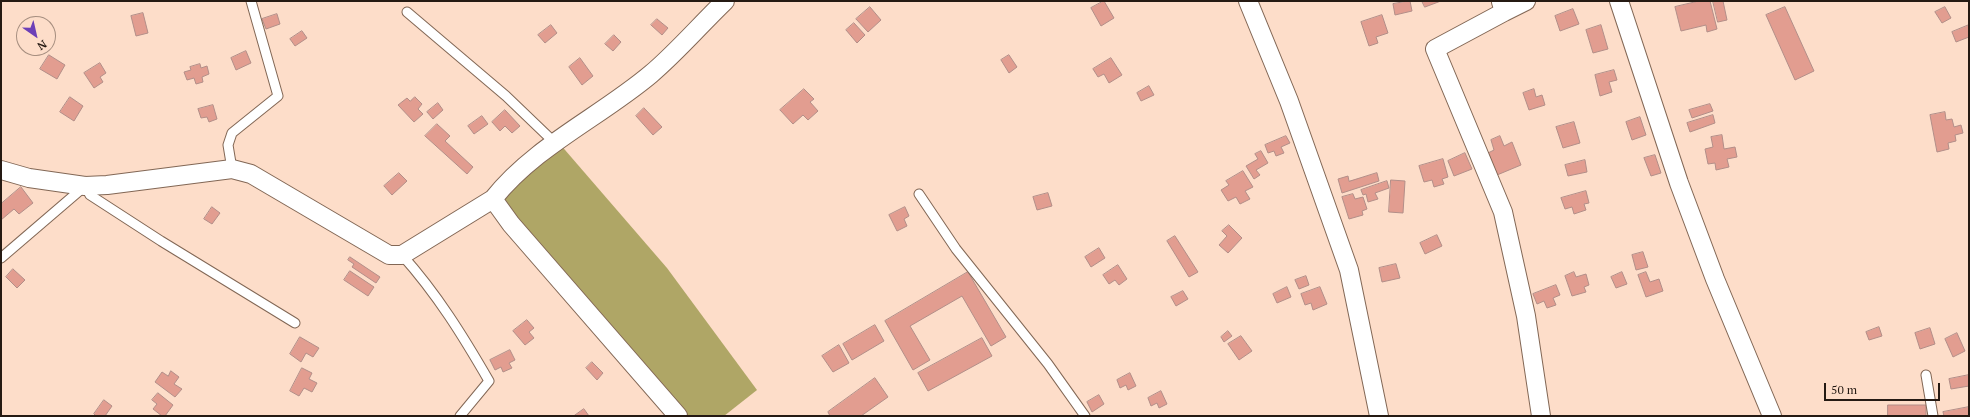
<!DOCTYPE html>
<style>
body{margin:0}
#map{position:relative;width:1970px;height:417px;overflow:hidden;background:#fdddc9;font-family:"PT Serif",serif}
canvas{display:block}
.frame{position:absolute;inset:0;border:2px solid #251a13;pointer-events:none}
.north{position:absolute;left:16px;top:16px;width:40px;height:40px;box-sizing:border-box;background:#fdddc9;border:1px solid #a78f80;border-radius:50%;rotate:146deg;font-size:11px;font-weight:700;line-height:16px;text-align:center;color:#251a13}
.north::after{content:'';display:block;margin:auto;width:14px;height:18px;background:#6c3fb7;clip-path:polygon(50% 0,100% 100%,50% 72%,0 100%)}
.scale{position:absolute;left:1824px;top:383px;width:116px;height:18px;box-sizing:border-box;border:2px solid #251a13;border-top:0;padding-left:5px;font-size:12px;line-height:14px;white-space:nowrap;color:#251a13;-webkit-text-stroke:3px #fdddc9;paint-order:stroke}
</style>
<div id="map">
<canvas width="1970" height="417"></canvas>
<div class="frame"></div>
<div class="north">N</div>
<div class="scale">50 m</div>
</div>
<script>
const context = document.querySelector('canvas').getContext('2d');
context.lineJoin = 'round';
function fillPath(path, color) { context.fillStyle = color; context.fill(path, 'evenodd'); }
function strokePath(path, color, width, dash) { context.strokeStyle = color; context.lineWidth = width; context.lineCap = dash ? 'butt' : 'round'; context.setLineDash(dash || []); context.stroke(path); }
fillPath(new Path2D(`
 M559,143L667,268L757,390L724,416H680L496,199Z`), '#afa666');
const building = new Path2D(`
 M1104,1L1114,18L1101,26L1091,8Z
 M1410,1L1412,11L1395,15L1393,4Z
 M1422,1H1441L1425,7Z
 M1699,1H1710L1717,29L1707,32L1706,25L1681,31L1675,7Z
 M1713,1H1723L1727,20L1718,22Z
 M870,7L881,20L868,32L856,19Z
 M1785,7L1814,71L1795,80L1766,15Z
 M1945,7L1951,18L1942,23L1935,12Z
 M1573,9L1579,24L1560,31L1555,16Z
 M143,13L148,33L136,36L131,16Z
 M277,14L280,24L266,29L262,19Z
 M1382,15L1388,33L1376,37L1378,43L1369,46L1361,22Z
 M657,19L668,28L662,35L651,25Z
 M854,23L865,35L857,43L846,30Z
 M551,25L557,33L545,43L538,35Z
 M1601,25L1608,49L1593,53L1586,30Z
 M1969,25V37L1956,42L1952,32Z
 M302,31L307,38L295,46L290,39Z
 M614,35L621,42L613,51L605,44Z
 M246,51L251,63L236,70L231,58Z
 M49,55L65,65L57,79L40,69Z
 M1009,55L1017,67L1009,73L1001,60Z
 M580,58L593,76L582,85L569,67Z
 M1111,58L1122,75L1109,83L1104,74L1098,77L1093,69Z
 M100,63L106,73L100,77L103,82L94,88L84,73Z
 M200,64L201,68L207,66L209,74L202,77L203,82L196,84L194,78L187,80L184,72L191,70L190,67Z
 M1614,70L1617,80L1609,82L1612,92L1600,96L1595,75Z
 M1149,86L1154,95L1141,101L1137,93Z
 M804,89L814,99L810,102L818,111L808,120L803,115L793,124L780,110Z
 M1534,89L1536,97L1542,95L1545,105L1529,110L1523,93Z
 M70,97L83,106L74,121L60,112Z
 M415,97L422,104L418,109L423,114L414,122L398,105L407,98L410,101Z
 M438,103L443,110L433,119L427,112Z
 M1710,104L1713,111L1692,118L1689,110Z
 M213,105L217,119L209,122L207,117L201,118L198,109Z
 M644,108L662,127L653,135L636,116Z
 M505,110L520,126L512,133L505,126L500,131L492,122Z
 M1945,112L1946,120L1952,119L1954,127L1961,125L1963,133L1955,135L1956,141L1948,143L1949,149L1937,152L1930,115Z
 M1713,115L1715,123L1690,132L1687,123Z
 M482,116L488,124L474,134L468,126Z
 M1640,117L1646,135L1632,140L1626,122Z
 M1574,122L1580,143L1563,148L1556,127Z
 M437,124L450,136L445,141L473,167L467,174L425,136Z
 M1722,135L1724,149L1735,147L1737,157L1727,159L1729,167L1716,170L1715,163L1708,164L1705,149L1713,147L1711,137Z
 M1286,136L1290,143L1281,147L1284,153L1276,156L1274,151L1268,153L1265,145Z
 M1500,136L1504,146L1512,142L1521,165L1497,175L1488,153L1494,150L1491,140Z
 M1261,151L1268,163L1256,170L1260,175L1254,179L1246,166L1258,159L1255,154Z
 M1465,153L1472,169L1454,176L1448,161Z
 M1655,155L1661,173L1651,176L1644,158Z
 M1443,159L1448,177L1442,179L1444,184L1434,187L1432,180L1424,182L1419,166Z
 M1585,160L1587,172L1568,176L1565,165Z
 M1243,171L1253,187L1245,191L1250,199L1240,204L1236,197L1228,201L1221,190L1229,185L1226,181Z
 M399,173L407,181L392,195L384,186Z
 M1377,173L1379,181L1342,193L1338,179L1348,176L1349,181Z
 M1391,180L1405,181L1403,213L1389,212Z
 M1387,181L1389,188L1375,193L1378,199L1368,202L1366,194L1363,195L1361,190Z
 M21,187L33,203L19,214L14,209L1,220V204Z
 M1586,191L1589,203L1584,204L1586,210L1574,214L1572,207L1565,209L1561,198Z
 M1048,193L1052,206L1037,210L1033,197Z
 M1353,194L1355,199L1363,197L1367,209L1362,211L1363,215L1349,219L1342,197Z
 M212,207L220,213L212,224L204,219Z
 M905,207L909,216L904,219L907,226L897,231L889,215Z
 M1229,225L1242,238L1228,253L1219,245L1227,236L1222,231Z
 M1437,235L1442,246L1425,254L1420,243Z
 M1175,236L1198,272L1189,277L1167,241Z
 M1099,248L1105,258L1091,267L1085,257Z
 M1643,252L1648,267L1636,270L1632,255Z
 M350,257L380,277L376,283L352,267L354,264L348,260Z
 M1396,264L1400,278L1382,282L1379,268Z
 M1118,265L1127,279L1119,285L1115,280L1109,284L1103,275Z
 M13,269L25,280L17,288L6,277Z
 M350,271L374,287L368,296L344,280Z
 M968,272L1006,337L991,346L962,296L910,326L930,360L913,370L885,321Z
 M1574,272L1576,277L1586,274L1589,285L1584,287L1586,292L1572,296L1565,276Z
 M1622,272L1627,284L1616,288L1611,277Z
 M1646,272L1650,282L1659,279L1663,291L1646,297L1638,275Z
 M1306,276L1309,285L1299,289L1295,280Z
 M1556,285L1560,295L1553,298L1556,305L1547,308L1544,301L1537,304L1533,294Z
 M1287,287L1291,297L1277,303L1273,294Z
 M1320,287L1327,304L1313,310L1311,303L1305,305L1301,294Z
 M1183,291L1188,299L1176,306L1171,297Z
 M527,320L534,328L529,332L534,338L525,345L513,331Z
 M875,325L884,341L852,360L843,344Z
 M1879,327L1882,336L1869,340L1866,332Z
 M1930,328L1935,344L1920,349L1915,333Z
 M1228,331L1232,336L1224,342L1221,337Z
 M1957,333L1965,351L1953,357L1945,339Z
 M1241,336L1252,351L1239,360L1228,344Z
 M300,337L319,348L313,357L306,353L301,362L290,354Z
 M982,338L992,356L928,391L918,373Z
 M839,345L849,363L833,372L822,356Z
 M510,350L515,360L509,363L512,368L503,372L501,367L495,370L490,360Z
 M592,362L603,373L597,380L586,368Z
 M302,368L312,373L309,379L317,383L312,392L304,388L299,396L290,391Z
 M171,371L179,377L174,384L182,389L175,397L155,382L162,372L168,376Z
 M1130,373L1136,386L1128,390L1126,385L1120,388L1117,380Z
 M1969,375V386L1951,389L1949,379Z
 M875,378L888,397L861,416H830L828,412Z
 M1161,391L1167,404L1159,408L1157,403L1151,406L1148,398Z
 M158,393L173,405L165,416H162L153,409L157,404L152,400Z
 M1099,395L1104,404L1092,412L1087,402Z
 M104,400L112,406L105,416H96L94,414Z
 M1888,405H1926V416H1888Z
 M1969,407V416H1944L1943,412Z
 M584,409L589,416H574Z`);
fillPath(building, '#e29d90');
strokePath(building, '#b28e88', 1);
const lane = new Path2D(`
 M407,12L506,96L555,143
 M232,169L228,145L232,133L278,96L251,1
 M919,194L956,249L1048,364L1085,416
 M402,255C437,294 463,336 489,381L460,416
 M1,258L85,186L90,195L161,241L295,323
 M1926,375L1933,416`);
const street = new Path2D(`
 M1248,1L1289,101L1349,270L1379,416
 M1619,1L1679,183L1715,279L1772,416
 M1501,2L1504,12L1526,1
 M1504,12L1435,49L1503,212L1526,316L1541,416
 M1,170L29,178L85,186L107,185L232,169L251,174L389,255H402L493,199
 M678,416L511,224L493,199C535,146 600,117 651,74C677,52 700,25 725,1`);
strokePath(lane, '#826755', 11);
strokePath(street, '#826755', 20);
strokePath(lane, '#fff', 9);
strokePath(street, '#fff', 18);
</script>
